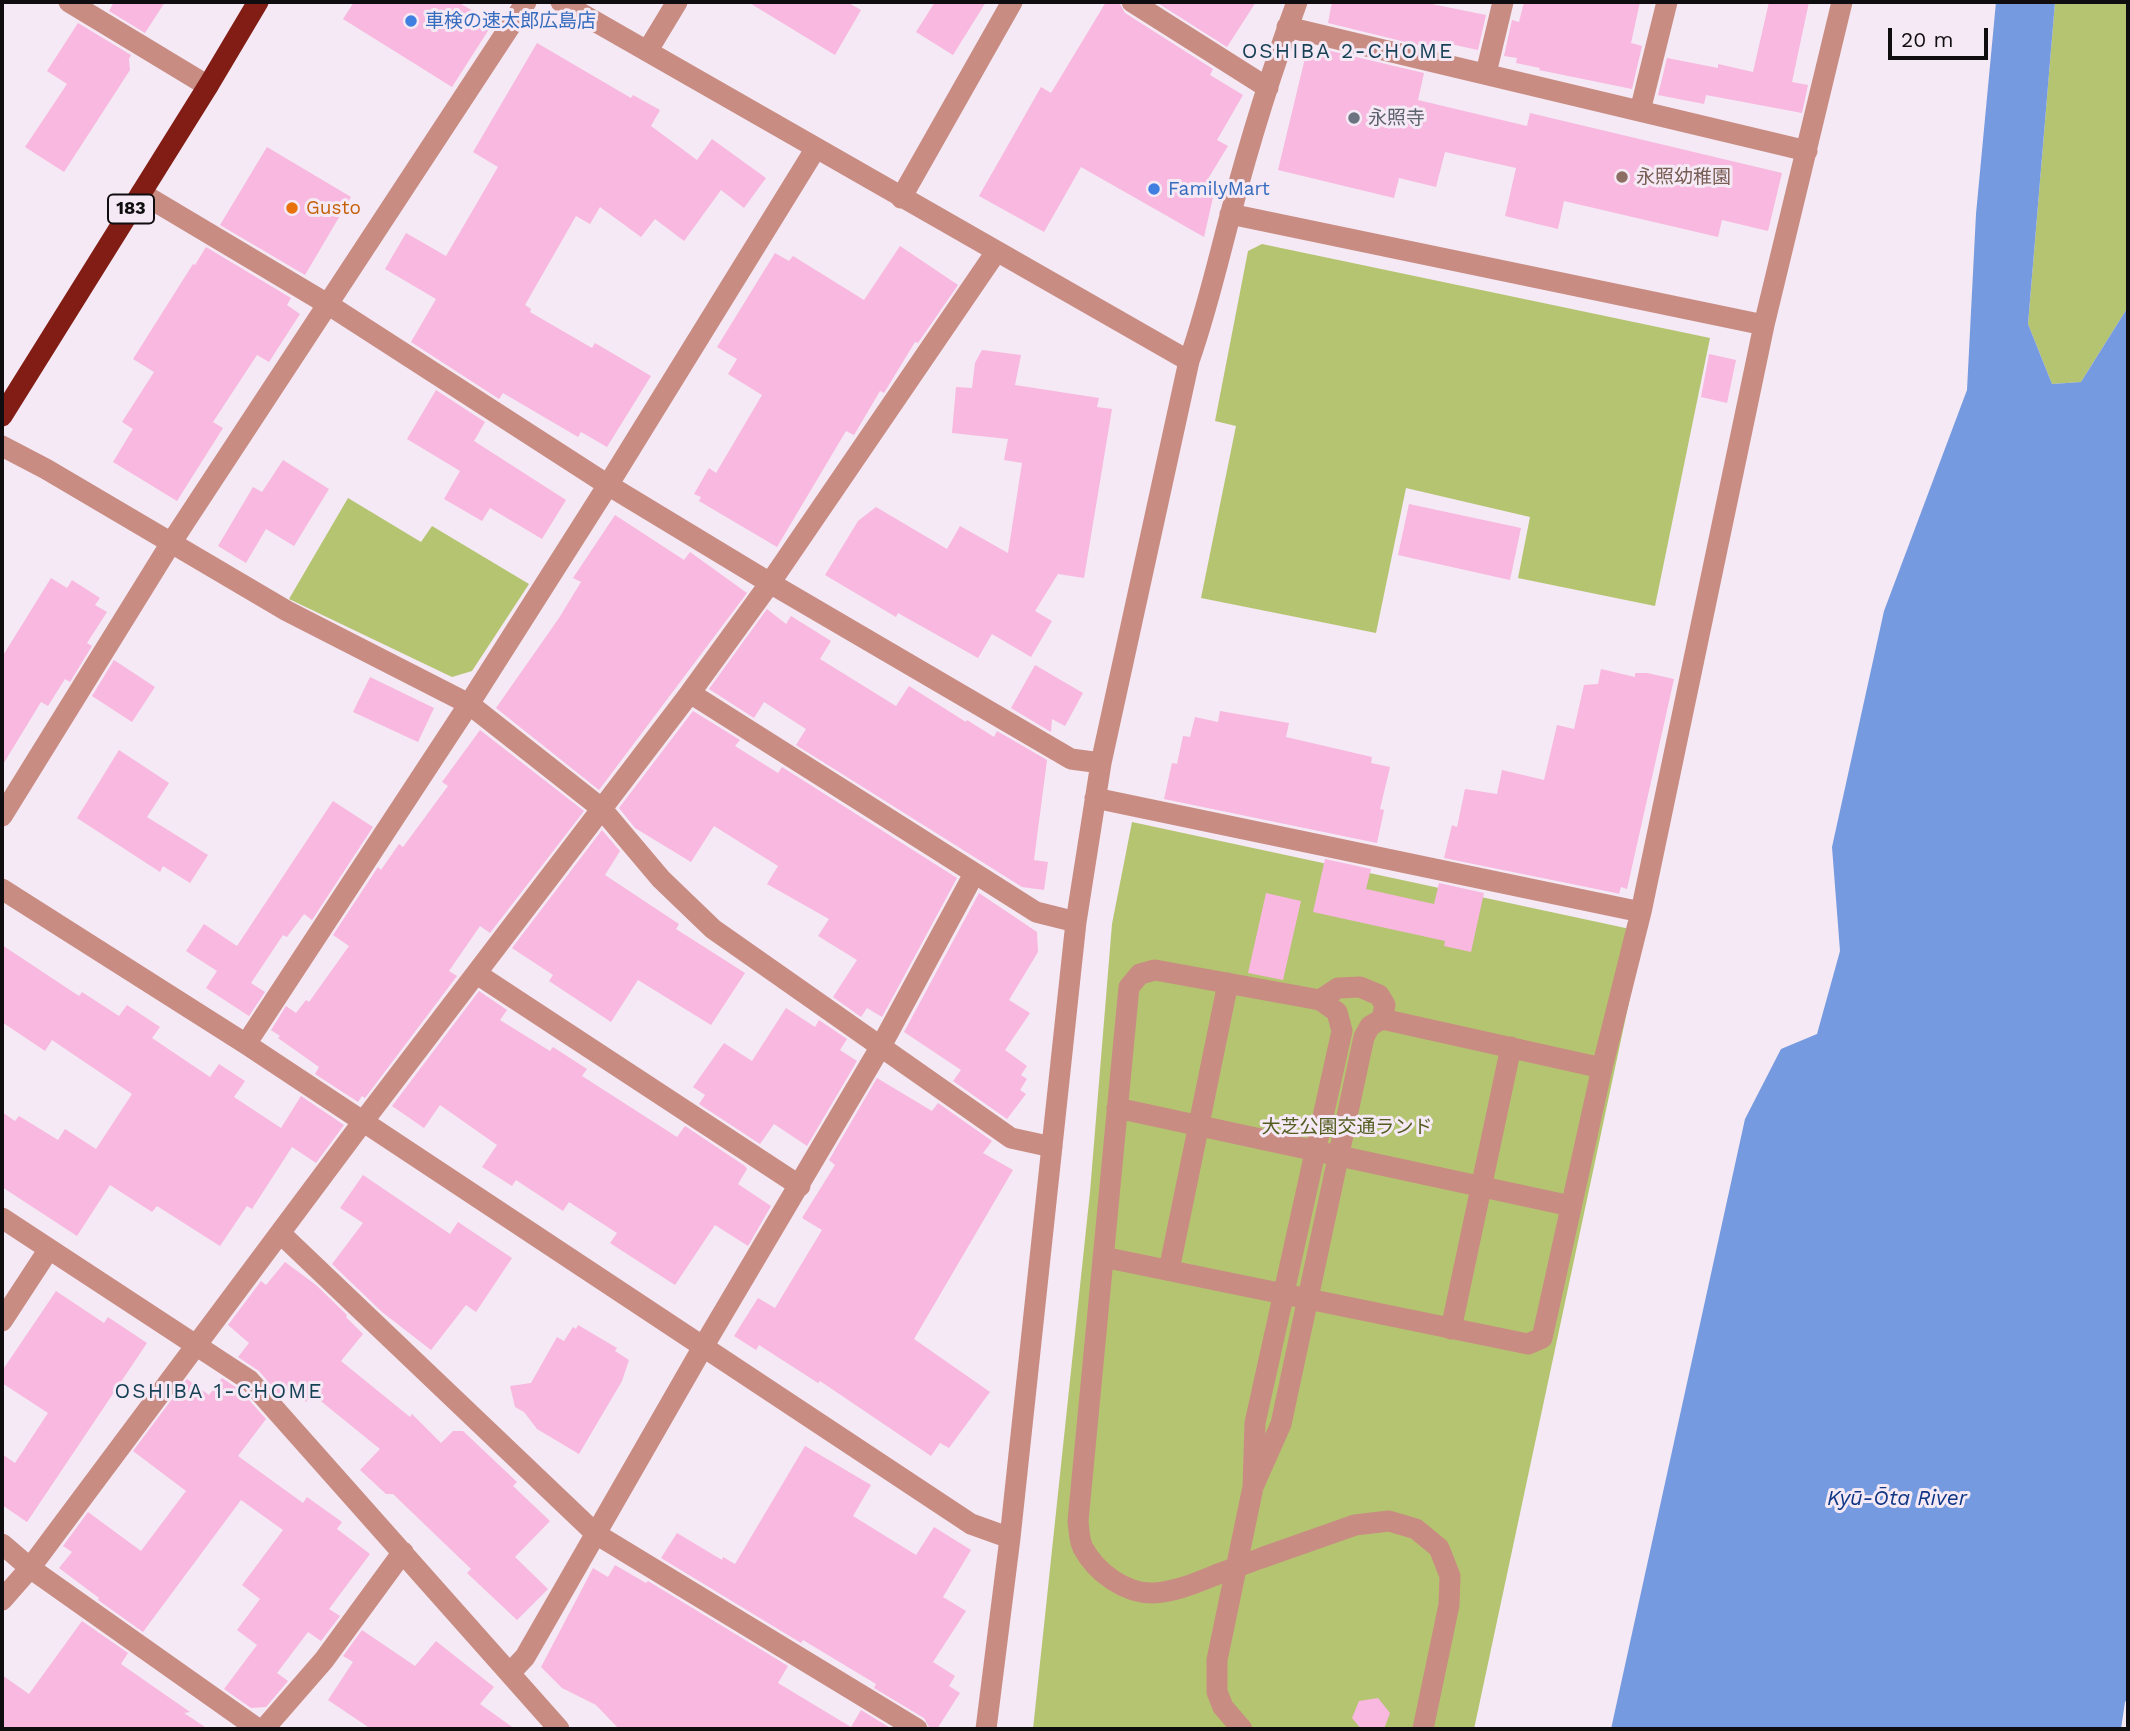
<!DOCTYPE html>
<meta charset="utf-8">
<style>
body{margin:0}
#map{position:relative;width:2130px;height:1731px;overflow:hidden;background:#f4e9f4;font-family:"Work Sans",sans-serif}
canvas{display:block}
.frame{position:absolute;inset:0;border:4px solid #100d10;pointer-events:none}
.scale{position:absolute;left:1888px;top:28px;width:100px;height:32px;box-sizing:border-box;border:4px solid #100d10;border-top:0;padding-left:9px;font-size:21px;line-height:24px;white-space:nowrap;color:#100d10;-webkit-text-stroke:5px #f4e9f4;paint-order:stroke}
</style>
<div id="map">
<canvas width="2130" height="1731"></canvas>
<div class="frame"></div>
<div class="scale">20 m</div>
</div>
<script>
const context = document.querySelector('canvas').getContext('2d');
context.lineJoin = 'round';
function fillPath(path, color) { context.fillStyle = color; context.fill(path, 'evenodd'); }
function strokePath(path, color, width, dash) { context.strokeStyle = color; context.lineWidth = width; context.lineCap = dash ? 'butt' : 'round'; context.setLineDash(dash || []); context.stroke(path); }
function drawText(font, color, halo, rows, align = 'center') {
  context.font = font + ' "Work Sans","Noto Sans JP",sans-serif'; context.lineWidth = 6; context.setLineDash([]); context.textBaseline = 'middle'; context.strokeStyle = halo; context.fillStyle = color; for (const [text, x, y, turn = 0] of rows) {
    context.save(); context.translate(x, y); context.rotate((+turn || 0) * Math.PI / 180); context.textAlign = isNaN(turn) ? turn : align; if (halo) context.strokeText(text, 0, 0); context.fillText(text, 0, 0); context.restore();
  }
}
fillPath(new Path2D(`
 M2055,2H2128V307L2081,382L2052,384L2028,324Z
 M1262,244L1710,338L1655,606L1518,578L1530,517L1406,488L1376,633L1201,598L1236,426L1215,421L1248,251Z
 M348,498L421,542L432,526L529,584L472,671L452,677L289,599Z
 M1132,822L1644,932L1474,1729H1033L1090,1192L1112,924Z`), '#b5c471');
fillPath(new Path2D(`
 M1996,2H2055L2028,324L2052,384L2081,382L2128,307V1698L2125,1702L2121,1729H1611L1745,1119L1781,1049L1817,1034L1840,951L1832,847L1884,611L1967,390L1976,214Z`), '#759adf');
fillPath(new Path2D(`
 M114,2H165L145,33L109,11Z
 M354,2H458L493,23L452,87L343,19Z
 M748,2H847L861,10L835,55Z
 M935,2H986L953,55L916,32Z
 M1106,2H1119L1125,13L1213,69L1210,75L1243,95L1217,140L1228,146L1203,187L1214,193L1204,237L1081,167L1044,232L979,196L1041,87L1051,93Z
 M1156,2H1256L1227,47Z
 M1332,2H1422L1486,15L1478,50L1432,40L1430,48L1328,23Z
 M1524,2H1640L1631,43L1642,46L1632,89L1539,70L1540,68L1516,63L1517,58L1504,56L1512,20L1519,22Z
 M1769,2H1809L1792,82L1808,85L1802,113L1706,95L1704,104L1658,95L1667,58L1718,68V64L1753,72Z
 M78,23L131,55L129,59L130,70L64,172L25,147L67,84L47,71Z
 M537,43L631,98L633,95L660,110L651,126L697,160L712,139L766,178L744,208L721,190L684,241L655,219L641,237L600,207L590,224L576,216L525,305L531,309L530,312L592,348L595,343L651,376L607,447L581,432L578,437L503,393L499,399L411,342L436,299L385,269L406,233L446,256L498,167L473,152Z
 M1322,49L1424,73L1418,100L1527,126L1530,113L1782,173L1768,231L1722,220L1718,237L1564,201L1558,229L1505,216L1516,168L1445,152L1436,187L1399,178L1394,198L1278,170L1306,54L1320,58Z
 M267,147L351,197L305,275L220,225Z
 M900,246L958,285L918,343L915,342L884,393L880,391L854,435L846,431L777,547L699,501L701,497L694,494L709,468L716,473L762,395L728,374L737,359L717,347L775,253L789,261L793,256L864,300Z
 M206,247L291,298L287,305L300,314L269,362L257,355L213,422L223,428L177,501L113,462L133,429L122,422L154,372L133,359L193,264L195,265Z
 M982,350L1021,355L1015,385L1099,398L1097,407L1112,409L1084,578L1058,574L1035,611L1052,621L1031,657L992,634L978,658L898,613L896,617L825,575L858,521L876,507L947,549L960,526L1008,553L1022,463L1004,460L1008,439L952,433L956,387L972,388L975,363Z
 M1709,354L1736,360L1727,403L1701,397Z
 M436,390L485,422L474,441L566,500L542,539L490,508L482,521L444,499L460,471L407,439Z
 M283,460L329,489L294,546L266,529L246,563L218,546L253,487L262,492Z
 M1409,504L1521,528L1510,580L1398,555Z
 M615,515L684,560L690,552L747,593L599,790L496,708L559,618L581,582L573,578Z
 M51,578L67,588L72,580L100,598L95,605L107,612L87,643L92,646L70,682L65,679L48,706L41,702L2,766V657Z
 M767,609L786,624L791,616L831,641L820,659L896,706L909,686L966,722L967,720L994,737L997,731L1047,760L1034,860L1048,862L1044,890L1022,887L796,745L806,729L764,702L754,718L709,689Z
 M114,660L155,687L132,722L92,696Z
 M1035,665L1083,693L1065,726L1052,719L1051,732L1011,708Z
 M1601,669L1635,677V673H1647L1674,679L1627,889L1621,887L1619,894L1616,893L1444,858L1452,825L1457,827L1465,789L1497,794L1502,770L1544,780L1557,725L1574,729L1584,685L1598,684Z
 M370,677L434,708L418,742L353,712Z
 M693,711L740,740L735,746L778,773L782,767L957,878L882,1017L867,1008L861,1017L833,997L857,960L818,936L829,919L767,884L778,866L714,826L691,862L635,828L619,808Z
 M1220,711L1289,723L1286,737L1372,757L1371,763L1390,767L1380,809L1384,810L1377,843L1164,799L1172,763L1177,764L1183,736L1190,737L1195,717L1218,722Z
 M480,730L584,811L490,933L480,926L449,971L457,976L365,1098L362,1096L358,1102L315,1074L319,1067L278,1038L280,1036L271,1030L286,1006L296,1013L306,1000L309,1002L349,946L333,935L378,867L381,870L399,844L403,847L448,786L442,782Z
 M119,750L169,783L147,817L208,855L190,883L163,866L160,872L77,818Z
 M333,801L373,827L312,920L304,914L287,937L283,935L251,983L265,992L249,1016L206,988L217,971L186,951L204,924L237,946Z
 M602,830L620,851L605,875L679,924L676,929L745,973L711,1025L638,980L611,1022L549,981L553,975L512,948Z
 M1325,859L1371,869L1366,889L1434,904L1439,883L1484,893L1471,952L1444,946L1445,941L1313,912Z
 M979,893L1037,932L1038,952L1009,1000L1030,1013L1005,1050L1027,1066L1021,1075L1027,1079L1020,1090L1026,1094L1007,1119L953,1081L961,1070L904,1032Z
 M1266,893L1301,901L1283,980L1248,973Z
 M2,945L79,996L82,992L119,1016L127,1005L160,1027L152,1038L210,1077L219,1064L245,1081L234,1097L281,1128L301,1096L344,1125L316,1163L292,1147L252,1209L247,1206L220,1246L157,1206L152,1212L110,1185L77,1236L2,1187V1112L15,1121L19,1116L58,1140L65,1129L96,1149L132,1094L52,1040L45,1051L2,1022Z
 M479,991L507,1010L500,1020L550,1051L553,1047L587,1069L582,1076L677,1137L685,1126L745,1166L747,1169L738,1184L771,1206L748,1246L715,1225L675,1285L610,1243L617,1233L569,1202L563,1211L516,1180L512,1186L482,1167L497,1145L440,1105L424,1128L392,1106Z
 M786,1008L815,1027L819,1020L847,1039L840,1050L857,1061L807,1146L774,1124L760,1144L699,1104L705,1095L693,1087L724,1043L752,1061Z
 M877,1078L932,1111L938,1103L992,1141L983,1153L1013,1170L914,1339L990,1392L949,1448L940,1443L931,1456L820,1381L818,1383L759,1345L756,1350L734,1336L758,1298L775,1308L822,1230L802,1218L835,1165L829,1160Z
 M363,1175L450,1234L458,1222L512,1258L476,1312L466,1305L431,1350L382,1312L332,1264L363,1223L340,1208Z
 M285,1262L316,1285L347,1315L346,1317L363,1334L341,1361L410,1417L412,1414L441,1443L453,1431H463L517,1482L513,1486L550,1521L515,1557L548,1589L517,1620L467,1573L471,1569L393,1494H386L360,1470L380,1449L312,1394L306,1402L289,1388L282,1398L259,1371L238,1357L249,1343L228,1325L261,1281L266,1285Z
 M56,1291L104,1323L108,1317L147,1343L27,1522L2,1505V1454L15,1463L48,1413L2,1383V1371Z
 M578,1325L617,1348L615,1351L629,1360L622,1381L579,1454L537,1429L524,1412L515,1407L510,1386L531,1383L557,1337L564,1341L573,1327L576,1329Z
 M222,1378L240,1390L266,1419L238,1456L303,1503L307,1497L342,1522L337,1529L370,1554L329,1609L340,1616L321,1641L308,1632L277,1673L288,1681L266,1707L251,1708L224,1689L257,1645L237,1630L260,1599L242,1585L283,1530L241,1500L143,1632L98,1600L99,1598L59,1568L72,1552L63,1546L88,1512L141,1551L186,1491L133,1451L187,1379L209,1395Z
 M805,1446L871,1485L853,1516L916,1555L934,1527L971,1550L943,1597L966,1611L933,1662L955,1676L949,1686L960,1693L937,1729H930L924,1718L874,1688L876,1684L803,1640L801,1643L661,1558L677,1533L722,1560L723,1557L735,1564Z
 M615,1565L646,1583L648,1581L788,1666L778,1683L851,1727L861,1710L892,1729H619L596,1705L562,1688L541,1667L593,1568L608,1577Z
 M82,1621L128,1653L121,1664L190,1712L184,1713L208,1729H2V1675L29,1694Z
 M362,1630L415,1666L436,1641L494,1687L480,1704L515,1729H371L328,1700L353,1662L343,1656Z
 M1378,1698L1390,1713L1384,1729H1361L1352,1718L1359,1701Z`), '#f8b8df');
strokePath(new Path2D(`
 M69,2L208,86
 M561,2L1189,361
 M1132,2L1268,88
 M1287,27L1807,151
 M648,50L677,2
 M1486,73L1503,2
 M1640,111L1667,2
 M141,193L329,305L608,485L770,583L1071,759L1101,763
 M901,198L1012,2
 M1230,214L1764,325
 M2,446L46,469L287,611L469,704L601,808L661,879L713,929L1011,1138L1052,1147
 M690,693L1036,912L1076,922
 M1095,798L1641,912L1764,325L1842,2
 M2,816L171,543L526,2
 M2,889L246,1044L971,1524L1010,1538
 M477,974L800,1186
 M1382,1019L1602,1068
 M246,1044L469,704L608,485L816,148
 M1117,1108L1571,1206
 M2,1218L249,1380L559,1729
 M280,1233L596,1534L917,1729
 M1103,1257L1528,1344L1542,1338L1602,1068L1641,912
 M1169,1270L1228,983
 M2,1321L49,1249
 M1451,1329L1511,1047
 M2,1544L30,1568L258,1729
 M1264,1557L1355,1525L1389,1521L1416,1529L1439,1548L1450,1576L1449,1605L1423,1729
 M1218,1574C1198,1582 1176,1592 1154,1593C1125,1594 1096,1572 1083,1548C1079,1540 1079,1529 1078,1521L1129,987L1140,974L1155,970L1320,1000L1338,988L1360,987L1379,995L1385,1005L1382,1019L1370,1026L1364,1037L1281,1424L1253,1487
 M2,1600L30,1568L362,1123L690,693L770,583L996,252
 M510,1673L525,1657L703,1347L881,1046L974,874
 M264,1729L324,1660L403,1552
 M986,1729L1010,1538L1076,922L1101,763L1189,361C1206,313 1217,265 1230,216C1249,144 1271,72 1297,2
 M1242,1729L1223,1707L1217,1692V1660L1253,1487L1255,1423L1342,1031L1337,1012L1320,1000`), '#c98c83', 21);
strokePath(new Path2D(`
 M2,416L208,86L258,2`), '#811d15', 21);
strokePath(new Path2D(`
 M1218,1574L1264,1557`), '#c98c83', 21);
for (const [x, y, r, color] of [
 [411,21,7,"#3f7fe0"],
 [1354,118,7,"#6b7280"],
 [1622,177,7,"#8d6e63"],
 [1154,189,7,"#3f7fe0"],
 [292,208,7,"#e8710a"]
]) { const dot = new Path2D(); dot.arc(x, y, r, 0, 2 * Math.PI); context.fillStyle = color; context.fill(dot); strokePath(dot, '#f4e9f4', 2.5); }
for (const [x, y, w] of [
 [131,209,46]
]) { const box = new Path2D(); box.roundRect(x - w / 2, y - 14.5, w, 29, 5); context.fillStyle = '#f4e9f4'; context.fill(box); strokePath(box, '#100d10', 2); }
drawText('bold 18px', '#100d10', null, [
 ["183",131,209]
]);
drawText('19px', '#366cbe', '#f4e9f4', [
 ["車検の速太郎広島店",425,21],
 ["FamilyMart",1168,189]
], 'left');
drawText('19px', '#5b616d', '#f4e9f4', [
 ["永照寺",1368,118]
], 'left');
drawText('19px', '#785e54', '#f4e9f4', [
 ["永照幼稚園",1636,177]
], 'left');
drawText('19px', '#c56008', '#f4e9f4', [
 ["Gusto",306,208]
], 'left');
drawText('19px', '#535d20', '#f4e9f4', [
 ["大芝公園交通ランド",1347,1127]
]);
context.letterSpacing = '2px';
drawText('21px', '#153f55', '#f4e9f4', [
 ["OSHIBA 2-CHOME",1348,52],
 ["OSHIBA 1-CHOME",219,1392]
]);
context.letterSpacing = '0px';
drawText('italic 21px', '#0f3685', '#f4e9f4', [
 ["Kyū-Ōta River",1897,1499]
]);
</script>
